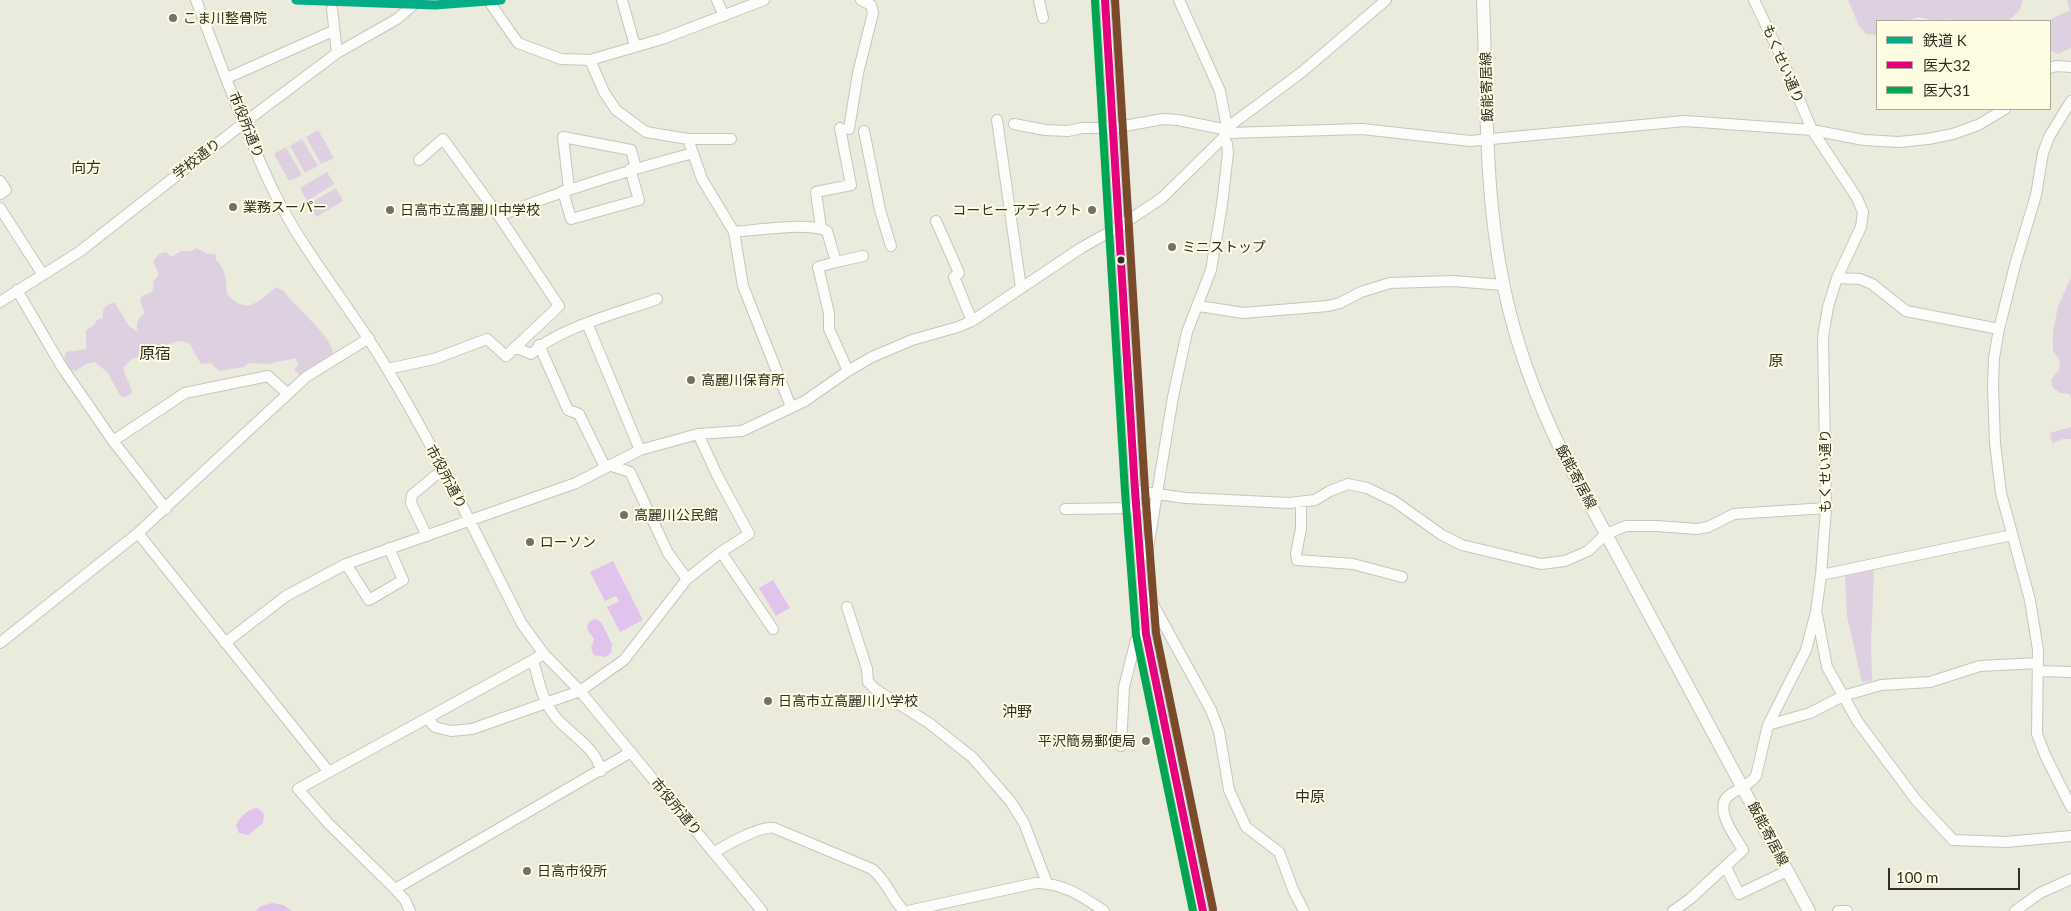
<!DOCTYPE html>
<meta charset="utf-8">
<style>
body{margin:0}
#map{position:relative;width:2071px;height:911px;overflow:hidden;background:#eaeadd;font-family:Lato,"Noto Sans JP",sans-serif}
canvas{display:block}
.legend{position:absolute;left:1876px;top:20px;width:175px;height:90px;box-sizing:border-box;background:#fefde4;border:1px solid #acab98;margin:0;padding:6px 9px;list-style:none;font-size:15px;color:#303026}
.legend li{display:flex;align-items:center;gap:10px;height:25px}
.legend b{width:25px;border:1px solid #acab98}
.scale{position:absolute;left:1888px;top:868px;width:132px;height:22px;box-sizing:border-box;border:2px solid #303026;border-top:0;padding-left:6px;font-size:15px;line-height:18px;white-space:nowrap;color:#303026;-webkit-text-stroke:4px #fefde4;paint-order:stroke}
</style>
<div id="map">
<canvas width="2071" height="911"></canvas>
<ul class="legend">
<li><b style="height:6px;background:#02ad88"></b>鉄道 K</li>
<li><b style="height:6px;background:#e5007d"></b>医大32</li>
<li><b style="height:6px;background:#00a651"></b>医大31</li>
</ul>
<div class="scale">100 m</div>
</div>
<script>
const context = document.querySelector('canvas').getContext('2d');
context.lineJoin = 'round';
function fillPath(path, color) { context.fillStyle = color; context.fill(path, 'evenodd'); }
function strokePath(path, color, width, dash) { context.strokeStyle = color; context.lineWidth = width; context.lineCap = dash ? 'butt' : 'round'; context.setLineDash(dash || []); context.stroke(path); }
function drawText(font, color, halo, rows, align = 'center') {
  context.font = font + ' Lato,"Noto Sans JP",sans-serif'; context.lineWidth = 4; context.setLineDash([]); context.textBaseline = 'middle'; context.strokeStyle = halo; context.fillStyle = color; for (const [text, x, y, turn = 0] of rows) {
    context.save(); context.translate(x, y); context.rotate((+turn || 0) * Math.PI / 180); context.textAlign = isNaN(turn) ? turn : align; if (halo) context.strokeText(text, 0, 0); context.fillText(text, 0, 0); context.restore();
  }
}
fillPath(new Path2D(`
 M1848,0H2023L2019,11L2008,21H1954L1949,19L1936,21L1919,17L1906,21H1877V35L1866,34L1859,26Z
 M2067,0H2071V48L2058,54L2050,50V21H2047L2070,10Z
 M318,130L334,158L321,164L306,137Z
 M302,139L318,166L305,173L290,146Z
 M286,147L302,175L289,181L274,154Z
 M327,172L334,184L307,201L300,188Z
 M336,188L343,201L316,217L309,204Z
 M196,248L208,254H215L216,260C226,268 226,282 227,294C247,316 258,302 276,287L284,291C295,307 334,338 333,355L301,376L294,370L298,365L296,358L268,364L249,363L244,367L219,371L211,363L201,364L189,343L179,341L165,345L156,351L132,359L123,368C125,377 131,384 132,393L125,397L120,396L108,373L95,362L86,364L76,371L71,370L64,361L66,352L86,349V330L93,326L97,320L103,318C102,308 105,306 114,302L129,326L138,332C135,324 138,318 145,313L140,301L142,296L152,292L154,286L153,281L159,275L153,261L159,254L166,252L172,257L181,251H192Z
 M2071,278V399L2070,394L2060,393L2052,387L2051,380L2060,368L2059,359L2053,351V332L2058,306Z
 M2071,427V439H2063L2052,443L2050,433Z
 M1874,570L1871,644L1872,681L1862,682L1847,616L1845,576Z`), '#ded0e0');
fillPath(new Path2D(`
 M613,561L643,620L620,632L607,607L619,601L616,596L605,601L590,572Z
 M773,580L790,608L776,616L759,588Z
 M595,619L601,622L612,644L611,653L605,657L594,655L591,648L594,639L588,631L587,626L590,621Z
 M258,808L264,814L263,823L248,835L239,833L236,825C240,817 249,808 258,808Z
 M272,903L283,905L292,911H256L261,906Z`), '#e1c4ec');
const minor = new Path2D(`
 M196,0C221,64 244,130 274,192C305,255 351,307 386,367C436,450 478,538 522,624L544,654L580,691L762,911
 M488,0L518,43L561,59L590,60L662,39L764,0
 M622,0L635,46
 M717,0L724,16
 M1039,0L1043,18
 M1105,0L1135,491L1146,634L1203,911
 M332,9L337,53
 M590,60L604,92L616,110L646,132L688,139H731
 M2050,68L2056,66L2071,67
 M227,78L333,31
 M2071,101L2049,137L2043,153L2036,195L2015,265L1999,329L1994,358L1993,386L1995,443L2001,493L2030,600L2038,650L2037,734L2045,755L2071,807
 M997,120L1021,288
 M1014,124L1045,130L1068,131L1082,128H1113L1163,119L1178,120L1223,129L1228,133L1362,129L1470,141L1685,121L1812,130L1864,140L1899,142L1928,139L1953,134L1978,125L2005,109
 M1228,127L1302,72L1386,0
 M849,129L858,73L873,13L871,5L861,0
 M864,131L880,210L891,246
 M688,139L702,179L734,232L743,286L791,407
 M0,181L6,190L0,194
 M569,189L563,137L631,150L636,168
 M563,191L571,219L639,200L630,169
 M0,208L43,275
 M499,216C562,190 626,171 693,153
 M936,221L959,273L954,277L972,321
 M821,228L816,192L851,185L840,128
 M734,232C756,230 809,222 827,231L836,262L818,267L829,313V329L848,371
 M836,262L863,256
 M1837,278L1860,279L1872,284L1906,311L1999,329
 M17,290L62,367L113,441L166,509
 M0,302L79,252L245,122L337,53L397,19L419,0
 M1199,306L1243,313L1328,306L1340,303L1361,292L1390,283L1452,281L1503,285
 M587,323L640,450
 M539,345L568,410L579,414L605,467
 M515,347L531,354C557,328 622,312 657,299
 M387,369L434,359L487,339L506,356L559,306L499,216L443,139L419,160
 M113,441L185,393L268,376L288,394
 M609,465L630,472L668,553L687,579
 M1135,491L1186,498L1289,503L1315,500L1330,491L1348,484L1367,488L1394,501L1442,535L1462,545L1541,564L1565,561L1588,551L1606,534L1626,526H1657L1697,529L1708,527L1734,514L1826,508
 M1301,503V529L1296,554L1297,560L1353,564L1402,577
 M1065,509L1137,508
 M138,533L329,772
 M427,536L411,503L412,495L442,470
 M721,552L773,629
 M1140,558L1147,554L1173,397L1187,332L1211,270L1222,205L1228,153L1227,144L1224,138
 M346,564L369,600L403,580L389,548
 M1821,575L2012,535
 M1143,594L1149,597L1211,710L1219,731L1229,790L1246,827L1279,852L1294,892L1304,911
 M847,607L867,669L868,682L875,689L929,723L972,757L1011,802L1024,823L1047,883
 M1817,615L1827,667L1858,722L1916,800L1953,840L2006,842L2071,836
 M0,643L138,533L306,377L369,338
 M225,643L286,596L346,564L576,483L640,450L698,434L742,431L805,401L848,371L872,357L912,340L958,327L972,321L1081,248L1120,226L1162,198L1228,133L1220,91L1179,0
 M533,660C538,678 542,700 554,715C569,735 595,745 601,771
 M2039,671L2071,672
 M427,718L435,727L451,731L472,729L580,691L624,660L687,579L721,552L749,534L718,477L698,434
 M1768,725L1810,713L1843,696L1881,685L1930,682L1980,666L2038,663
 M1121,746L1124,687L1136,640L1138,635L1146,634
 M714,853C725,845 762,825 774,828L872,869C887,881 891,898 904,911
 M1726,867L1739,894L1787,871
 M395,889L631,752
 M410,911L405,900L395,889L328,823L298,789L544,654
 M908,911L1036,883C1063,883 1082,896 1104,911
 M1673,911L1690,899L1743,850C1735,836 1711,806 1731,794C1740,788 1749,785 1756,776L1768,725L1806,650L1816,612L1821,575L1826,508L1823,337L1828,307L1837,278L1861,227L1863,212L1857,198L1812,130L1780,54L1754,0
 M1838,911H1847
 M2015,911L2040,893L2071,879`);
const major = new Path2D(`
 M1483,0C1487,95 1484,199 1505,292C1517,349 1538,403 1564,456L1809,911`);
strokePath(minor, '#c6c6bb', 12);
strokePath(major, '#c6c6bb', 14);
strokePath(minor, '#fcfcfa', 10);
strokePath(major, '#fcfcfa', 12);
strokePath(new Path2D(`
 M1105,0L1135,491L1146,634L1203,911`), '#e5007d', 8);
strokePath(new Path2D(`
 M1095,1L1125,492L1136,635L1193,911`), '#00a651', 8);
strokePath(new Path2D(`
 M1115,0L1145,490L1156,633L1213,909`), '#7a4b2a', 8);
strokePath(new Path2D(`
 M296,0L435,5L501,0`), '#02ad88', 9);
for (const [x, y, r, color] of [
 [173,18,5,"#717166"],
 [233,207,5,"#717166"],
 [390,210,5,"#717166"],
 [1092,210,5,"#717166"],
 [1172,247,5,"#717166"],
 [1121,260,4.5,"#303026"],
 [691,380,5,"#717166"],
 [624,515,5,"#717166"],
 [530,542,5,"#717166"],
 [768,701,5,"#717166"],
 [1146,741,5,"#717166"],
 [527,871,5,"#717166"]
]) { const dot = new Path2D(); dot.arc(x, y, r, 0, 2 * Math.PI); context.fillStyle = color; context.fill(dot); strokePath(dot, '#fefde4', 2); }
drawText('14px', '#303026', '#fefde4', [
 ["こま川整骨院",183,18],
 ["業務スーパー",243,207],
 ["日高市立高麗川中学校",400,210],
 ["コーヒー アディクト",1082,210,"right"],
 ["ミニストップ",1182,247],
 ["高麗川保育所",701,380],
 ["高麗川公民館",634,515],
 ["ローソン",540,542],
 ["日高市立高麗川小学校",778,701],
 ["平沢簡易郵便局",1136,741,"right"],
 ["日高市役所",537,871]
], 'left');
drawText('14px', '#303026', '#fefde4', [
 ["もくせい通り",1783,64,67],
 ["飯能寄居線",1487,87,-92],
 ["市役所通り",246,125,68],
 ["学校通り",197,159,-38],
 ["もくせい通り",1825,471,-90],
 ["市役所通り",446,477,62],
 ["飯能寄居線",1576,477,62],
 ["市役所通り",676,807,50],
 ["飯能寄居線",1768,834,62]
]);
drawText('15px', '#303026', '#fefde4', [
 ["向方",86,168],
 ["原",1776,361],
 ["沖野",1017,712],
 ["中原",1310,797]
]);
drawText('16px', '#303026', '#fefde4', [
 ["原宿",155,354]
]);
</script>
